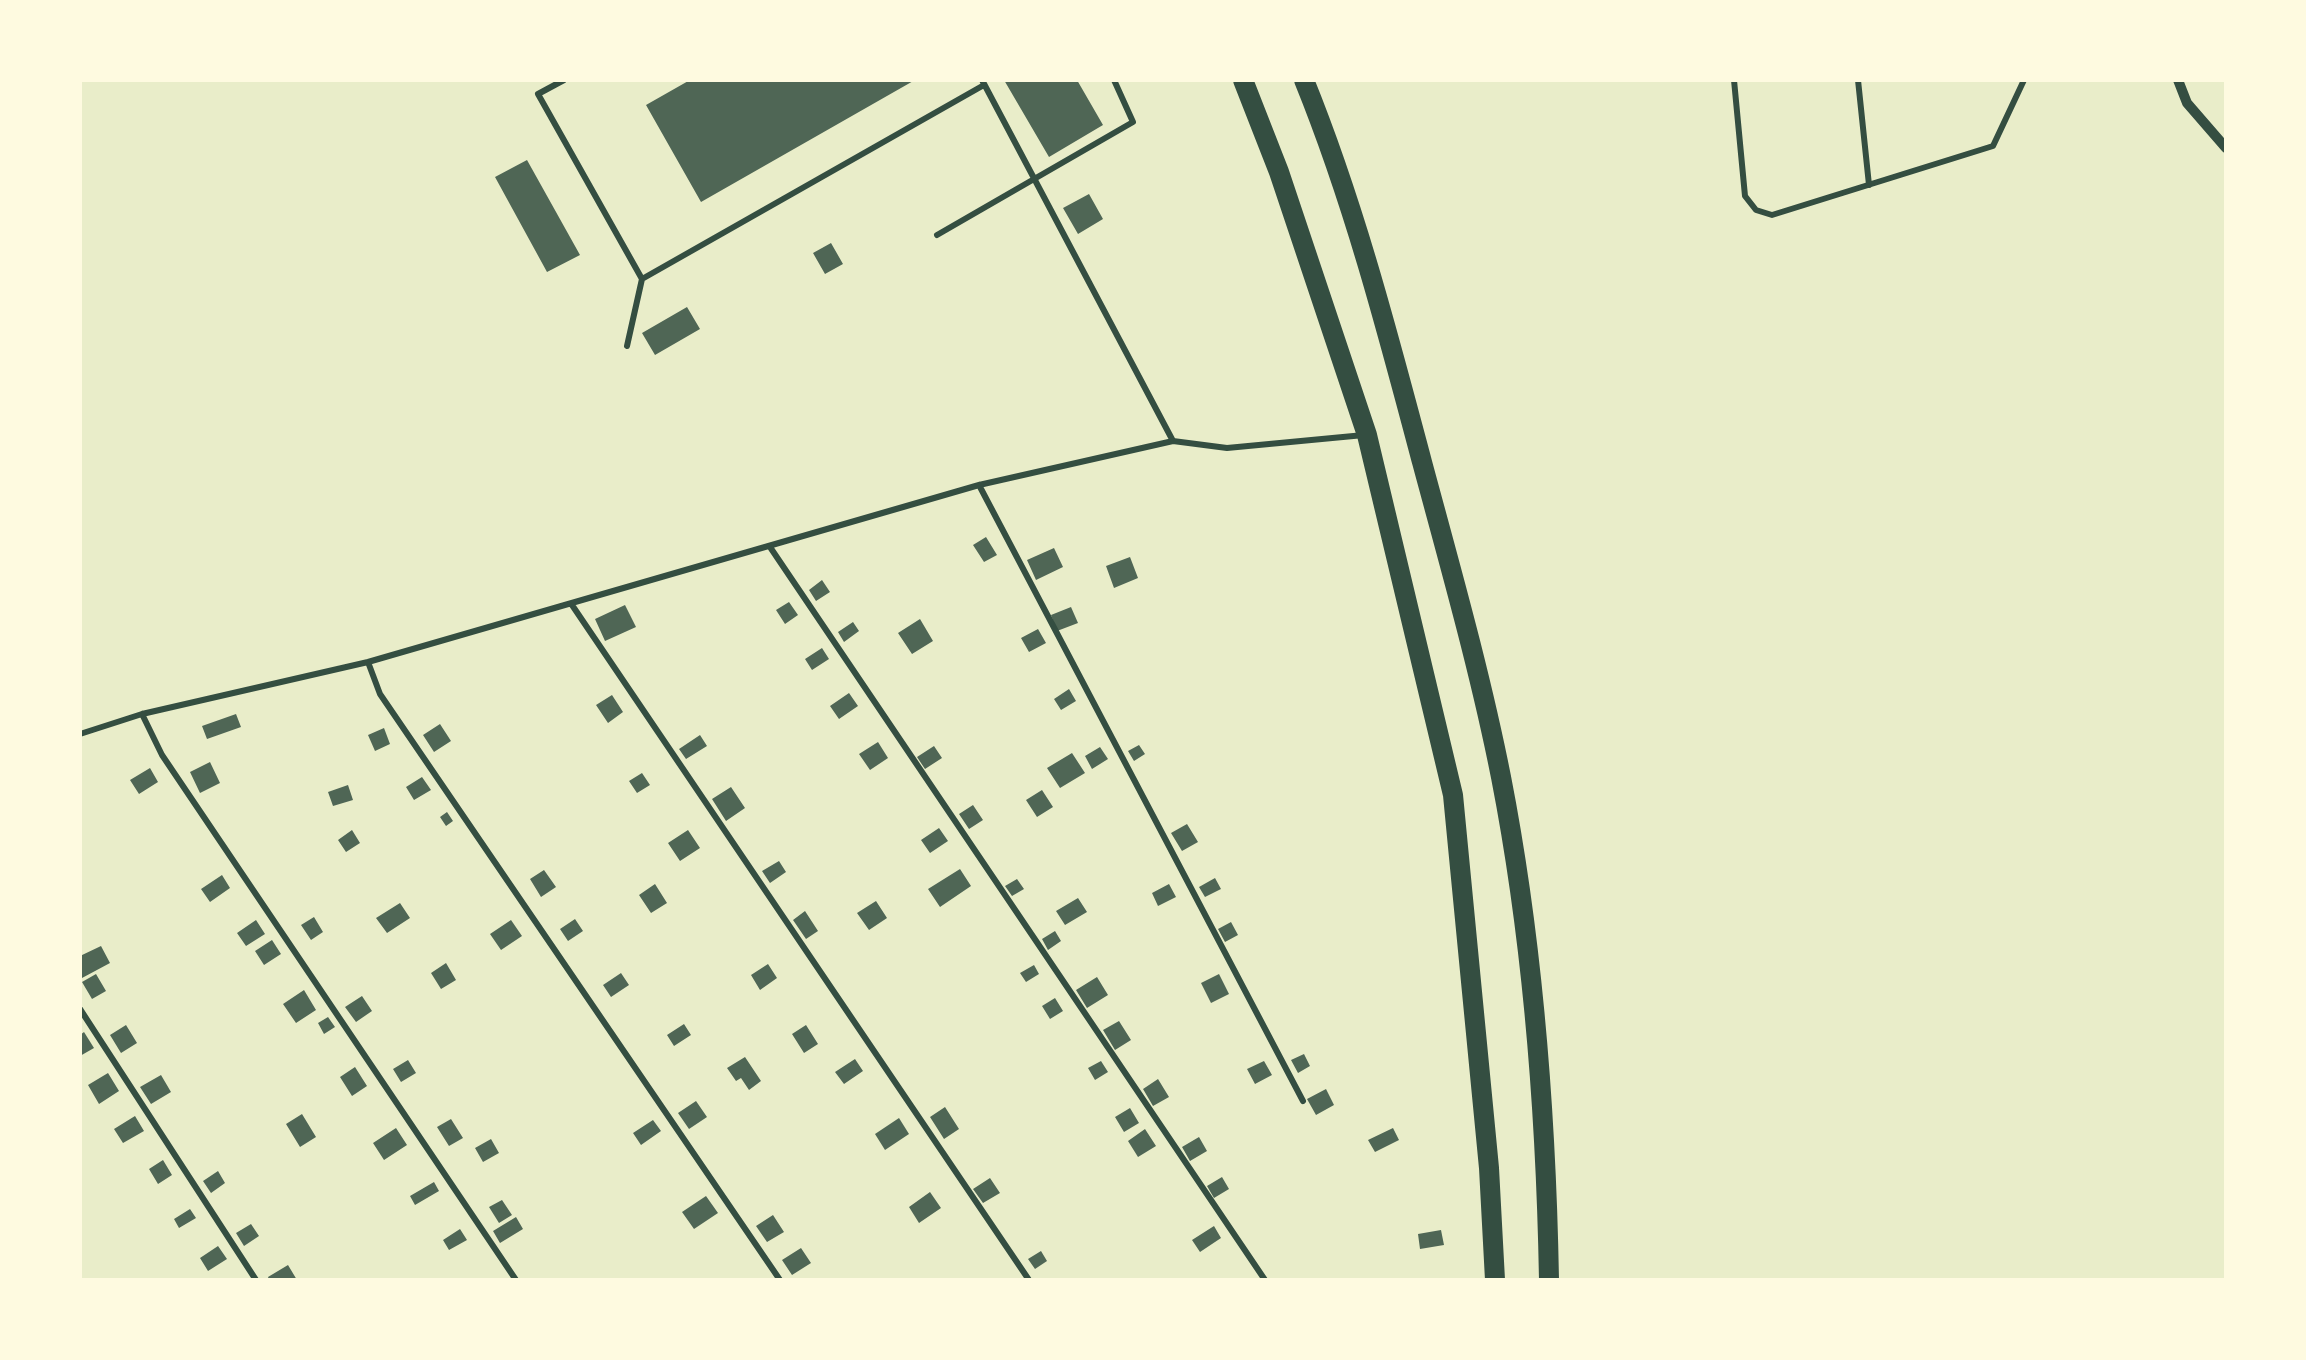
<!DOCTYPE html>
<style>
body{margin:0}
#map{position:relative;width:2306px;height:1360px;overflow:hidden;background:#e9edc9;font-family:Lato,sans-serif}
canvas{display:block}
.frame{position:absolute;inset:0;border:82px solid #fefae0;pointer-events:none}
</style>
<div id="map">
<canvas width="2306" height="1360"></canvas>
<div class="frame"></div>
</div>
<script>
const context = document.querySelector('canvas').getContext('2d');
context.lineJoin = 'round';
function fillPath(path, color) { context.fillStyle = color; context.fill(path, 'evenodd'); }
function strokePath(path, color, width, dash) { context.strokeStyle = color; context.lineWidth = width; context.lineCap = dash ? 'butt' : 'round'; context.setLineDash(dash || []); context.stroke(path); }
fillPath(new Path2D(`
 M690,80H915L701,202L646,105Z
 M1004,80H1077L1103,125L1049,157Z
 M527,160L580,255L547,272L495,177Z
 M1089,194L1103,219L1078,234L1063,208Z
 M831,243L843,264L825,274L813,253Z
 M687,307L700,329L655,355L642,333Z
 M986,537L997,555L984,562L973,545Z
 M1054,548L1063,567L1036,580L1027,560Z
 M1130,557L1138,578L1114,588L1106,566Z
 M822,580L830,592L816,601L809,590Z
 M789,602L798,615L785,624L776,610Z
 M625,605L636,627L605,641L595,619Z
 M1071,607L1078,623L1057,631L1051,615Z
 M920,619L933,641L912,654L898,633Z
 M853,622L859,631L844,642L838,632Z
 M1038,629L1046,643L1029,652L1021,638Z
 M822,648L829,659L812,670L805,659Z
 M1069,689L1076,701L1061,710L1054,699Z
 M849,693L858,706L839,719L830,706Z
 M612,695L623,712L608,723L596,705Z
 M236,714L241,727L207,739L202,726Z
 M440,724L451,741L434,752L423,735Z
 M384,728L390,744L375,751L368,735Z
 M700,735L707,746L686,759L679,749Z
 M878,742L888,758L870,770L859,754Z
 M1139,745L1145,754L1134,761L1128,751Z
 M934,746L942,758L925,769L917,757Z
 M1100,747L1108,759L1092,769L1085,756Z
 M1072,753L1085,773L1060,788L1047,768Z
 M210,762L220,783L200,793L190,772Z
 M150,768L158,782L139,794L130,780Z
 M642,773L650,785L637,793L629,781Z
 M422,777L431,790L414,800L406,787Z
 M348,785L353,800L333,806L328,792Z
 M731,787L745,808L726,821L712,799Z
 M1042,790L1053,807L1037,817L1026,800Z
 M973,805L983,820L969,829L959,814Z
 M447,812L453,821L446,826L440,817Z
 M1187,824L1198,842L1182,851L1171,833Z
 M939,828L948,841L930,853L921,840Z
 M352,830L360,843L346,852L338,840Z
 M688,830L700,848L680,861L668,843Z
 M779,861L786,872L770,883L762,871Z
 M960,869L971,886L940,907L928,889Z
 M544,870L556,887L541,897L530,879Z
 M222,875L230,888L210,902L201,889Z
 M1215,878L1221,889L1205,897L1199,887Z
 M1017,879L1024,889L1012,896L1005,886Z
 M655,884L667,903L651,913L639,895Z
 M1169,884L1176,897L1158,906L1152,893Z
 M1078,898L1087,912L1065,925L1056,911Z
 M876,901L887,918L869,930L857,913Z
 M400,903L410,918L387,933L376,918Z
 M805,911L818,931L806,939L793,920Z
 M314,917L323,932L311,940L301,925Z
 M575,919L583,931L568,941L560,929Z
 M256,920L265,934L246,946L237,933Z
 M511,920L522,936L501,950L490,934Z
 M1231,922L1238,935L1225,942L1218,929Z
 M1055,931L1061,941L1048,950L1042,939Z
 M272,940L281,954L264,965L255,951Z
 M101,946L110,963L82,978L80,956Z
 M446,963L456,980L441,989L431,973Z
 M768,964L777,978L760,990L751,975Z
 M1034,965L1039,974L1026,982L1020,973Z
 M621,973L629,985L611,997L603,985Z
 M96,974L106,991L92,999L82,982Z
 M1219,974L1229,994L1211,1003L1201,983Z
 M1097,977L1108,995L1087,1008L1076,990Z
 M304,990L316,1010L296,1023L283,1004Z
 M362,996L372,1011L356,1022L345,1007Z
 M1055,998L1063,1011L1050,1019L1042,1006Z
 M328,1017L335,1027L324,1034L318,1023Z
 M1119,1021L1131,1040L1115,1050L1103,1030Z
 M684,1024L691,1035L674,1046L667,1035Z
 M126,1025L137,1043L121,1053L110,1035Z
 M806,1025L818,1044L804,1053L792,1034Z
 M84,1032L94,1048L80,1056V1035Z
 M1304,1054L1310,1066L1298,1073L1291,1060Z
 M745,1057L761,1081L749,1090L741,1078L736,1081L727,1068Z
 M855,1059L863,1071L844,1084L835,1072Z
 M408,1060L416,1073L401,1082L393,1069Z
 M1101,1061L1108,1072L1095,1080L1088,1068Z
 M1264,1061L1272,1075L1255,1084L1247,1069Z
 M355,1067L367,1086L352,1096L340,1077Z
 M108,1073L119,1091L99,1104L88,1085Z
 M161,1075L171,1092L151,1104L140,1087Z
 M1158,1079L1169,1097L1153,1106L1143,1089Z
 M1326,1089L1334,1105L1316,1115L1307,1099Z
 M696,1101L707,1117L689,1129L678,1113Z
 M945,1107L959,1129L944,1139L930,1117Z
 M1130,1108L1139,1123L1124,1132L1115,1117Z
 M302,1114L316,1137L300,1147L286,1124Z
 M135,1116L144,1131L123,1143L114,1129Z
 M899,1118L909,1134L885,1150L875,1134Z
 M451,1119L463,1138L449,1146L437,1127Z
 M653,1120L661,1131L641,1145L633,1133Z
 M396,1128L407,1145L384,1160L373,1143Z
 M1393,1128L1399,1140L1375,1152L1368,1140Z
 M1145,1129L1156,1146L1138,1157L1128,1141Z
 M1199,1137L1207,1151L1190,1161L1182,1147Z
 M491,1139L499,1153L483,1162L475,1148Z
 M163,1160L172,1175L158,1184L149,1169Z
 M218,1171L225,1183L211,1193L203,1181Z
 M1222,1177L1229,1189L1214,1198L1207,1186Z
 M990,1178L1000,1193L983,1203L973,1189Z
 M434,1182L439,1191L415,1205L410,1196Z
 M930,1192L941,1208L919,1223L909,1207Z
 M706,1196L718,1213L694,1229L682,1212Z
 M502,1200L512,1215L499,1223L489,1207Z
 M190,1209L196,1218L179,1228L174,1219Z
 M773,1215L784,1232L767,1242L756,1226Z
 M516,1217L523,1229L500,1243L493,1231Z
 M251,1224L259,1236L244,1246L236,1233Z
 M1214,1226L1221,1238L1200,1252L1192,1240Z
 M460,1229L467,1240L449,1250L443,1240Z
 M1441,1230L1444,1245L1420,1249L1418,1234Z
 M218,1246L227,1259L208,1271L200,1258Z
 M801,1248L811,1263L792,1275L782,1260Z
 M1041,1251L1047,1261L1035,1269L1028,1259Z
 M288,1265L297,1280H269L268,1277Z`), '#4f6655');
strokePath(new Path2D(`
 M564,80L538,94L642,279L984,85
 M982,80L1173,441
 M1734,80L1745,196L1756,210L1772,215L1993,146L2024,80
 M1858,80L1869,185
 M937,235L1133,122L1114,80
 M627,346L642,279
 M979,485L1303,1101
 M770,547L1265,1280
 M572,605L1029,1280
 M368,662L380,694L780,1280
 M142,714L162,755L516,1280
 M80,734L142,714L368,662L979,485L1173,441L1227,448L1364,435
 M80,1009L256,1280`), '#344e41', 6);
strokePath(new Path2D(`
 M2178,80L2187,103L2226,148`), '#344e41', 10);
strokePath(new Path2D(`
 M1243,80L1279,172L1367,435L1453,795L1489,1168L1495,1280
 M1304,80C1354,203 1388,334 1422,462C1450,566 1480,671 1501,777C1533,941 1546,1113 1549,1280`), '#344e41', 20);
</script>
